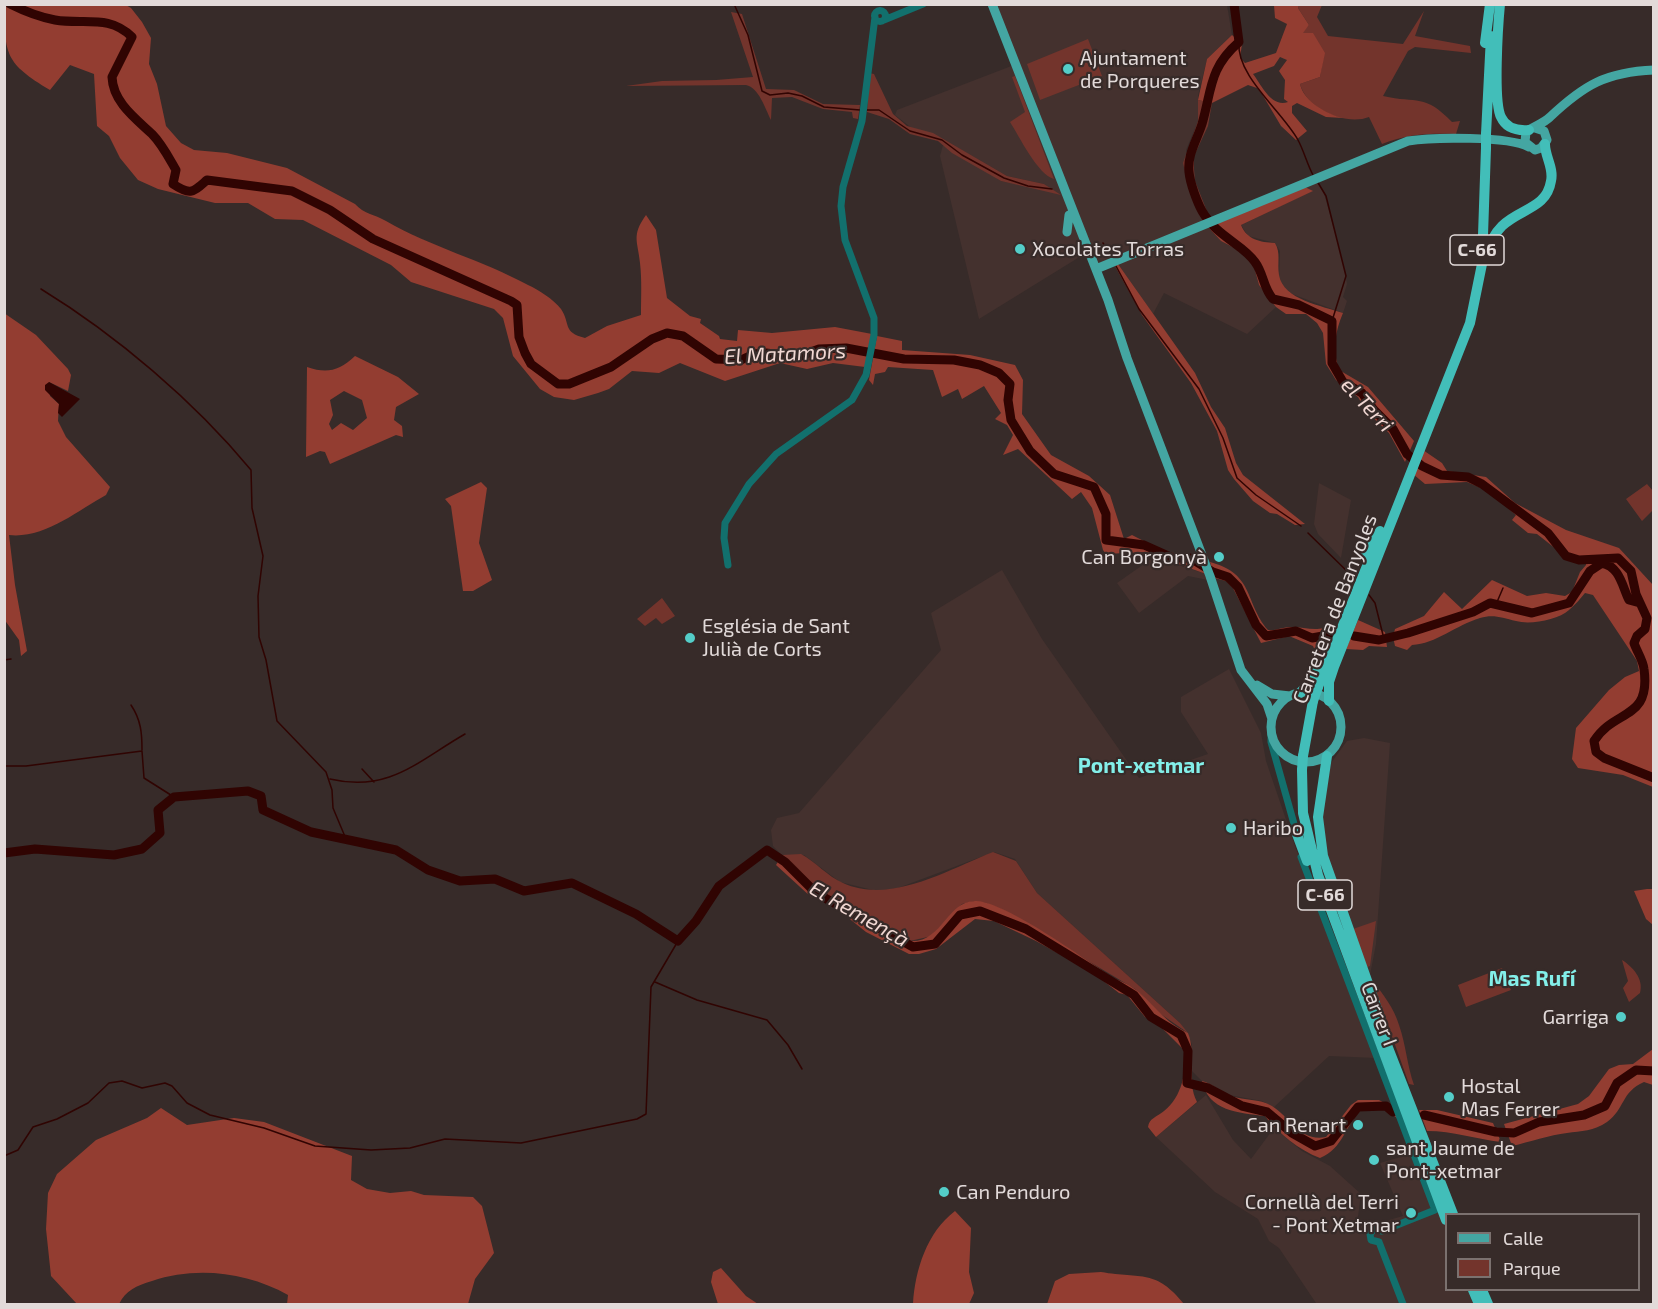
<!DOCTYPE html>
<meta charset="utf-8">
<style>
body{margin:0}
#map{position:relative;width:1658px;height:1309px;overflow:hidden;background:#372b29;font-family:"Exo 2",sans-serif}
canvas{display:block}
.frame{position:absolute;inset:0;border:6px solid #e2dad9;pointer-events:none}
.legend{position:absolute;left:1445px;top:1213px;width:195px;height:78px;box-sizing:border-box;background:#372b29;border:2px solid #7b716f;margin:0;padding:8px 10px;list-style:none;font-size:18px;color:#e2dad9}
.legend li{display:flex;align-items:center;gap:12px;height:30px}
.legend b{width:30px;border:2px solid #7b716f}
</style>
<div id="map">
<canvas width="1658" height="1309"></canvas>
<div class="frame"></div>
<ul class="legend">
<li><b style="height:8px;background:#44a6a2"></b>Calle</li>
<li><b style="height:16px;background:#73342c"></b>Parque</li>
</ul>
</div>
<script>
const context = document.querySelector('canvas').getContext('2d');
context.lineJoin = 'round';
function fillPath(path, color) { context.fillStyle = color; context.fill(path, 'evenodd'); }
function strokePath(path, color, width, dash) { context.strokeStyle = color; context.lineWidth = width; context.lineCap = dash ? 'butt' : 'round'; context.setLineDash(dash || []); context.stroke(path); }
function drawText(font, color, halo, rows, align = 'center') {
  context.font = font + ' "Exo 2",sans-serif'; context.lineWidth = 4.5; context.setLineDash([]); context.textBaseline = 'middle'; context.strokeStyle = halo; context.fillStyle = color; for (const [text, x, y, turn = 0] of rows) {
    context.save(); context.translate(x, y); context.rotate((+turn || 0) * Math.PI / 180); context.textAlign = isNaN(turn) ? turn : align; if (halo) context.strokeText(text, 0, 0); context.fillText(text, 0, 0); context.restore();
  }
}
fillPath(new Path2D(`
 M992,5H1227L1232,35L1207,59L1198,96V121L1186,150L1204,223L1221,241L1242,252L1253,263L1259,285L1276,307L1247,334L1164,293L1153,314L1116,261L1092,271L1086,253L979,319L940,156L943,145L1001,181L1049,190L1058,194L1044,184L1007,176L941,138L913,129L895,115L897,110L1014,65Z
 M1315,180L1323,190L1343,261L1347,284L1343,297L1347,301L1343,313L1292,294L1282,286L1279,277L1280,251L1275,243L1248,236L1241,225L1312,191L1305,187Z
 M1319,483L1351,500L1341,558L1318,534L1314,524Z
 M1154,557L1206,574L1208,580L1188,576L1139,613L1117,583Z
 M1002,570L1042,639L1139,778L1208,754L1181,712V697L1229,669L1261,733L1266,761L1296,849L1376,1058L1329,1056L1274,1107L1262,1101L1229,1095L1202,1081L1192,1071V1044L1180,1023L1037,893L1015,859L994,852L898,888L877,891L840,882L804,855H782L773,846L771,830L777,818L799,813L941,650L931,613Z
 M1364,738L1390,743L1376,944L1370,975L1327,857L1321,821L1331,763L1347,741Z
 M1206,1095L1233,1140L1251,1159L1274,1128L1302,1151L1330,1166L1361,1194L1357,1224H1375L1403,1216L1380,1163L1418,1152L1446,1228V1290H1470L1475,1304L1316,1303L1279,1248L1269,1241L1258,1219L1215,1192L1156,1137Z`), '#44312e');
fillPath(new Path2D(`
 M1299,5H1322L1317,17L1328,36L1403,44L1424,11L1415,36L1470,46L1471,53L1415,47L1408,51L1383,96C1418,104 1424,93 1452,122L1460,121L1456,134C1430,133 1407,134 1382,144L1369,117C1347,126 1307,110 1300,84L1320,77L1324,53L1302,33L1309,25L1298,8Z
 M731,12L742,14L766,89L794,90L823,104L860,105L858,119L853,118L852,112L823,109L792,97L772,98L771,120C765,108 759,88 746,85L626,86L662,81L716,80L753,77Z
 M1088,39L1102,76L1040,100L1027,64Z
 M869,73L874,74L893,114L907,126L933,133L1007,176L1044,184L1061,195L1001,181L952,153L938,141L910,134L889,119L867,112Z
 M1015,76L1054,179C1038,175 1019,136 1010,122L1025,112L1012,77Z
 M1198,100L1212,103L1208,126L1194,156V169L1195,181L1210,219L1203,221L1189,188L1183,163L1198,121Z
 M1647,484L1653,491V510L1642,521L1626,499Z
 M662,598L675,616L662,624L656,618L645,626L637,619Z
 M993,852L1016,861L1037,893L1180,1023L1188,1033L1152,1008L1135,989L1003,910L986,903L974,901L962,904L932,936L910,941C883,923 853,907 824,892C807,883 798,864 782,855L801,854C816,862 827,876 843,883C891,905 949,869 993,852Z
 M1376,921L1370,966L1367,967L1353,929Z
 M1622,960C1633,967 1644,979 1640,993L1629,1002L1623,988L1628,981Z
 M1502,968L1511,990L1466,1007L1458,985Z
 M1372,980C1383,994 1394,1008 1399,1025C1406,1045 1407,1065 1414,1085L1409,1084Z`), '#73342c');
fillPath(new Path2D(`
 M124,4L131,8L142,22L151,38L149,64L157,84L166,126L181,143L194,150L227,153L287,168L355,204C364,214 374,214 386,221C431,247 482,260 528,285C539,290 553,299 561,309C571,324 562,332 585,338L607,326L641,315C641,298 642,280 640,263C638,241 631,236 646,215L656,230L667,298L690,316L701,319L700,323L719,336L720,339L737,341L738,330L772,333L835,327L872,334L865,367L833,363L807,369L780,363L725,381L680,363L659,373L632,371L609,389L598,393L574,400L554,397L540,389L513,356L503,318L494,309L411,282L391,265L303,220L275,219L248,203H215L158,189L138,180L120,158L109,136L97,126L94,74L70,65L50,90C5,63 5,55 4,5Z
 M1274,5H1299L1298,8L1309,25L1303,33H1313L1325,53L1320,77L1300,84C1304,102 1327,114 1343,118L1326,117L1297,103L1292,106V113L1307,131L1296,140L1281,126L1262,94L1257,88L1248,85L1212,103L1198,100L1207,59L1232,35L1242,44L1240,58L1245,63L1276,53L1287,24L1275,18ZM1280,57L1287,60L1279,71L1285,80L1284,99L1288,102C1271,108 1261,84 1253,74L1274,66Z
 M1305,187L1313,191L1241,225C1247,240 1260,242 1275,243C1281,253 1277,263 1279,275C1283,300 1323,306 1343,313C1335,332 1332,350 1339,370L1368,387L1414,441L1405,462L1389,433L1366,411L1358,397L1336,380L1326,364L1323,333L1317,323L1306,314H1286L1276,307L1259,285L1253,263L1242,252L1221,241L1208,227Z
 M1118,264L1195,373L1211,407L1225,428L1236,463L1243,475L1305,524L1295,525L1277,514L1270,513L1253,501L1234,479L1228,470L1217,431L1191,383L1142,315L1115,266Z
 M4,313L36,335L68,369L71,375L68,391L49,382L50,396L59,404L58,421L66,437L110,487L106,495C77,511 44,539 9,535L15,585L27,651L21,656L19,640L4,619Z
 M877,336L902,341V350L970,355L1015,365L1023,380L1022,414L1051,455L1089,476L1110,495L1124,539L1132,535L1165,552L1199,556L1206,574L1145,552L1106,554L1103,550L1092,508L1081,492L1072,499L1018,449L1003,455L1013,435L1007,425L995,419L1001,413L984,386L962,399L958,389L942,397L933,370L888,367L885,372L875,374L873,385L869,380Z
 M355,356L398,377L419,394L396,407L394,420L402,426L403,437L396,435L330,464L325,452L320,451L306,457L307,367C327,374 339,371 355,356ZM344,391L362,400L367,418L353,430L341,423L332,430L329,424L333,415L330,400Z
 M1423,450L1442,463L1447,471L1486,477L1515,503L1566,530L1619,548L1653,585V787L1623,775L1578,768L1572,759L1576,728L1609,690L1625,677L1639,671L1637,661L1593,595L1585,593C1580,599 1575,605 1569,610C1558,620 1530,625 1516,621C1502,618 1494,614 1480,618C1456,625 1436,644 1412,645L1407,650L1395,646L1393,637L1395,629L1424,616L1444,592L1462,609L1492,580L1527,596L1546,593L1565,596L1572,592L1580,572L1586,565V561L1565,556L1537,534L1528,533L1512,520L1516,515L1488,491L1467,482L1425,484L1413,474Z
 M481,482L487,488L479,543L492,580L473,591H463L451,506L445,499Z
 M1210,562C1255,574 1244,602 1268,630C1276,631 1283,627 1291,627C1307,627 1318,633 1333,624L1322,651L1316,653L1313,646L1289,636L1261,643L1233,588L1226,581L1215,578Z
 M1358,620L1385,632L1387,647L1369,646L1363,650L1346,649Z
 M782,855C798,864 807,883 824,892C853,907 882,923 910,941C943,943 947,899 977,901C1007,903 1083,958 1112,977C1119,981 1129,984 1136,990C1155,1005 1164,1022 1188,1033C1197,1056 1186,1080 1197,1102L1156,1137L1148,1127C1149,1118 1157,1117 1164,1111C1182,1097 1187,1071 1184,1050L1157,1023L1145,1017L1127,995L1119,993L1092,972L1036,941L994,921L975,919L936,949L919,954H909L866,932L831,904L811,897L776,865Z
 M1647,889H1653V925L1646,919L1634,891Z
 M1653,1049V1085L1644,1082C1621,1092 1625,1109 1607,1122C1594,1131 1581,1131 1567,1133C1550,1135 1529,1142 1512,1146L1504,1124L1578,1104L1589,1096L1609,1069L1619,1065L1633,1064Z
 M1202,1081C1213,1084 1221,1092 1231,1096C1245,1101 1259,1098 1272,1106C1291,1118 1300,1142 1326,1137L1351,1105L1358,1100H1379L1392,1107L1397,1118L1383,1108L1362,1109C1344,1126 1344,1148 1320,1158C1299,1150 1279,1134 1265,1116C1239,1113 1208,1111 1202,1081Z
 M161,1108L187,1125L234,1118L264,1122L352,1156L351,1180L367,1189L390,1193L411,1191L424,1195L473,1197L482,1206L494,1253L475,1279L468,1304H287L288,1295C247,1272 196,1266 152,1281C136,1286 126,1290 119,1304H77L51,1276L46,1229L48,1193L57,1174L96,1140L147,1118Z
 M1419,1110H1437L1493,1123L1501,1142C1476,1139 1453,1131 1427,1131Z
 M955,1211L971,1228L969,1272L974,1293L969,1304H913C915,1270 927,1232 955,1211Z
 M721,1268L746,1296L758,1304H718L711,1282L713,1272Z
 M1101,1272C1142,1279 1156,1269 1184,1304H1047L1055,1281L1069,1274Z`), '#933d31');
fillPath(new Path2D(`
 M49,382L80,399L62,417L58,413L59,404L45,390V385Z`), '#300402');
strokePath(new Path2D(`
 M734,4L748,35L762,91L770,95L788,93L802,96L824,107L860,110
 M1239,42C1236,76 1282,111 1298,140C1304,151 1307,164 1313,175
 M867,110H879L910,131L942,140L962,155L1004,178L1028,186L1052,189
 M1317,181L1326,196L1346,276L1332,321
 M1103,243L1113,259
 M1116,266L1139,309L1199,389L1223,438L1237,478L1256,495L1301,526
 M41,289C116,335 194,401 251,470L252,508L263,556L258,596L259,637L266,660L277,721L326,772L332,790L333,808L346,839
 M1540,528V524
 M1308,533L1353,577
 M1369,595L1375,603L1384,639
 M1497,602L1503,588
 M4,660L11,659
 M131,705C141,720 142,733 142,750
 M4,766H26L142,751L144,778L174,797
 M362,769L374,782
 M330,779C389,793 418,761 465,734
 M655,982L697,1000L767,1020L788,1045L802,1069
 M4,1156L18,1150L33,1127L57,1119L88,1103L109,1083L122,1081L142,1088L165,1083L172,1086L187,1103L210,1115L264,1128L315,1146L371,1150L410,1148L445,1139L521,1143L637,1119L646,1114L651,987L678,941`), '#300402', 1.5);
strokePath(new Path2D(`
 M10,4C24,11 39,17 55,20C84,25 109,14 132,37L112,77C113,102 135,118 152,134C162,144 169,158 176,170L173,184C191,196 193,192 207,180L292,191L330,210L373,239L511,301L517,305L519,337L525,353L531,364L558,384H569L611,367L652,339L667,333L683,336L716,359L741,360L754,354L766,353L798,357L819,349L846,348L904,359L954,360L980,365L999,373L1010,384L1008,400L1011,420L1030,451L1054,474L1094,487L1106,514V540L1144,545L1173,558H1190L1213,572L1228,577L1238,587L1256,625L1266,636L1296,631L1312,638L1328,635
 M1234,4L1239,42C1209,68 1212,89 1202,124C1197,140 1187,155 1189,172C1190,183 1197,202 1202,211C1216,236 1244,245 1255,262C1264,274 1263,288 1273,299L1299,305L1332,321V363L1343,382L1362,393L1374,410L1393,429L1407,454L1422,466L1441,475L1468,477L1482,484L1548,533L1566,556L1579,560L1618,558L1631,571L1636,594L1647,618L1645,629L1637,636L1634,643C1637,652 1643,660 1644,669C1651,721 1615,708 1594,741L1596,752L1604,758L1654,778
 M1354,636L1379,640L1408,633L1473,612L1490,603L1532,613L1569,603L1590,571L1602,563C1620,567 1622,586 1629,600L1640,603
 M4,853L35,849L114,855L142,849L160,833L158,810L174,797L248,791L261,796L263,810L311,832L396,850L428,870L460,881L495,879L524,891L572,883L636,914L678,941L696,921L719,886L767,850L785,862L816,893L913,947L935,944L960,915L980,911L1026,929L1134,995L1151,1017L1181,1035L1188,1051L1187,1083L1208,1088L1242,1106L1267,1112L1292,1133L1315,1146L1331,1141L1358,1107L1386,1106L1393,1112
 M1424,1115L1496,1132L1514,1133L1539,1122L1584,1115L1605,1106L1617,1083L1636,1070L1654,1071`), '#300402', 9);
strokePath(new Path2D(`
 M874.5 16a5.5 5.5 0 1 1 11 0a5.5 5.5 0 1 1-11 0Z
 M884,20L923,4
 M728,565L724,538L725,523L749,484L776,454L852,400L866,375L874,335V318L845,240L841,206L843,187L862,121L875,17
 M1271,732V742L1296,831
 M1301,857L1435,1210L1382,1231
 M1379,1242L1403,1304
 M1379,1242L1371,1240L1370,1234L1374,1229L1382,1231`), '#12706d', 7);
strokePath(new Path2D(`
 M992,4L1108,300L1127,358L1210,576L1241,670L1267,704L1272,719
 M1535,128L1544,131L1547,140L1541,148L1535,150L1525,142L1526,132C1533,126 1543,124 1550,117C1584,85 1606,72 1654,70
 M1067,232L1069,215
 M1096,269L1408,141C1432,137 1509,136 1529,147
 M1257,685L1272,694L1290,696
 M1271 727a35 35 0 1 1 70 0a35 35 0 1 1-70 0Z`), '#44a6a2', 9);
strokePath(new Path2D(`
 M1500,4C1498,25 1493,101 1501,117C1506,128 1517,131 1529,130
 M1485,43L1490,4
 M1486,134L1491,36
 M1487,255C1498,204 1545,219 1551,181C1554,168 1545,157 1545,144
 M1365,556L1380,531
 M1318,687L1373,551
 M1300,693L1313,679L1319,667
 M1329,701V682L1334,667L1470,323L1482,264L1486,148
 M1303,756L1313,701
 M1327,756L1318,817L1323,856L1383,1026
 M1302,770L1303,813L1318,875L1446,1220
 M1295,829L1307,861
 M1378,1022L1453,1214
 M1473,1290L1479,1304
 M1482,1290L1488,1304`), '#42beb9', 10);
strokePath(new Path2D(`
 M1486,148V134
 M1313,701L1318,687
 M1302,770L1303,756`), '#42beb9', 10);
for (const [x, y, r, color] of [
 [1068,69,6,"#54cdc8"],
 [1020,249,6,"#54cdc8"],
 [1219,557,6,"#54cdc8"],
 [690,638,6,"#54cdc8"],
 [1231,828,6,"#54cdc8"],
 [1621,1017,6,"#54cdc8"],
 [1449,1097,6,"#54cdc8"],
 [1358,1125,6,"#54cdc8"],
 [1374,1160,6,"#54cdc8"],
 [944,1192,6,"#54cdc8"],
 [1411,1213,6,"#54cdc8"]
]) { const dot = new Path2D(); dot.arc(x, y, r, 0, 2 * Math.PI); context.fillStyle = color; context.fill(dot); strokePath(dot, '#372b29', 2); }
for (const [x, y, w] of [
 [1477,250,54],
 [1325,895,54]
]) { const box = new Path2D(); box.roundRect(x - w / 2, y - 15, w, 30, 4.5); context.fillStyle = '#372b29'; context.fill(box); strokePath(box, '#e2dad9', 1.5); }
drawText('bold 18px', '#e2dad9', null, [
 ["C-66",1477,250],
 ["C-66",1325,895]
]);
drawText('20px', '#e2dad9', '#372b29', [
 ["Ajuntament",1080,58],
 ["de Porqueres",1080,81],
 ["Xocolates Torras",1032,249],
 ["Can Borgonyà",1207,557,"right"],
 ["Església de Sant",702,626],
 ["Julià de Corts",702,649],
 ["Haribo",1243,828],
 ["Garriga",1609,1017,"right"],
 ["Hostal",1461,1086],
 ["Mas Ferrer",1461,1109],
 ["Can Renart",1346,1125,"right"],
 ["sant Jaume de",1386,1148],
 ["Pont-xetmar",1386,1171],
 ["Can Penduro",956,1192],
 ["Cornellà del Terri",1399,1202,"right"],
 ["- Pont Xetmar",1399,1225,"right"]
], 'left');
drawText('20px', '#e2dad9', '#372b29', [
 ["Carretera de Banyoles",1335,609,-69],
 ["Carrer I",1379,1014,69]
]);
drawText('italic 21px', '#f1d7d2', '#372b29', [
 ["El Matamors",785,354,-3],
 ["el Terri",1367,405,47],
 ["El Remençà",859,914,30]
]);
drawText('bold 21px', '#83efe9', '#372b29', [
 ["Pont-xetmar",1141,766],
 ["Mas Rufí",1532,979]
]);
</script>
